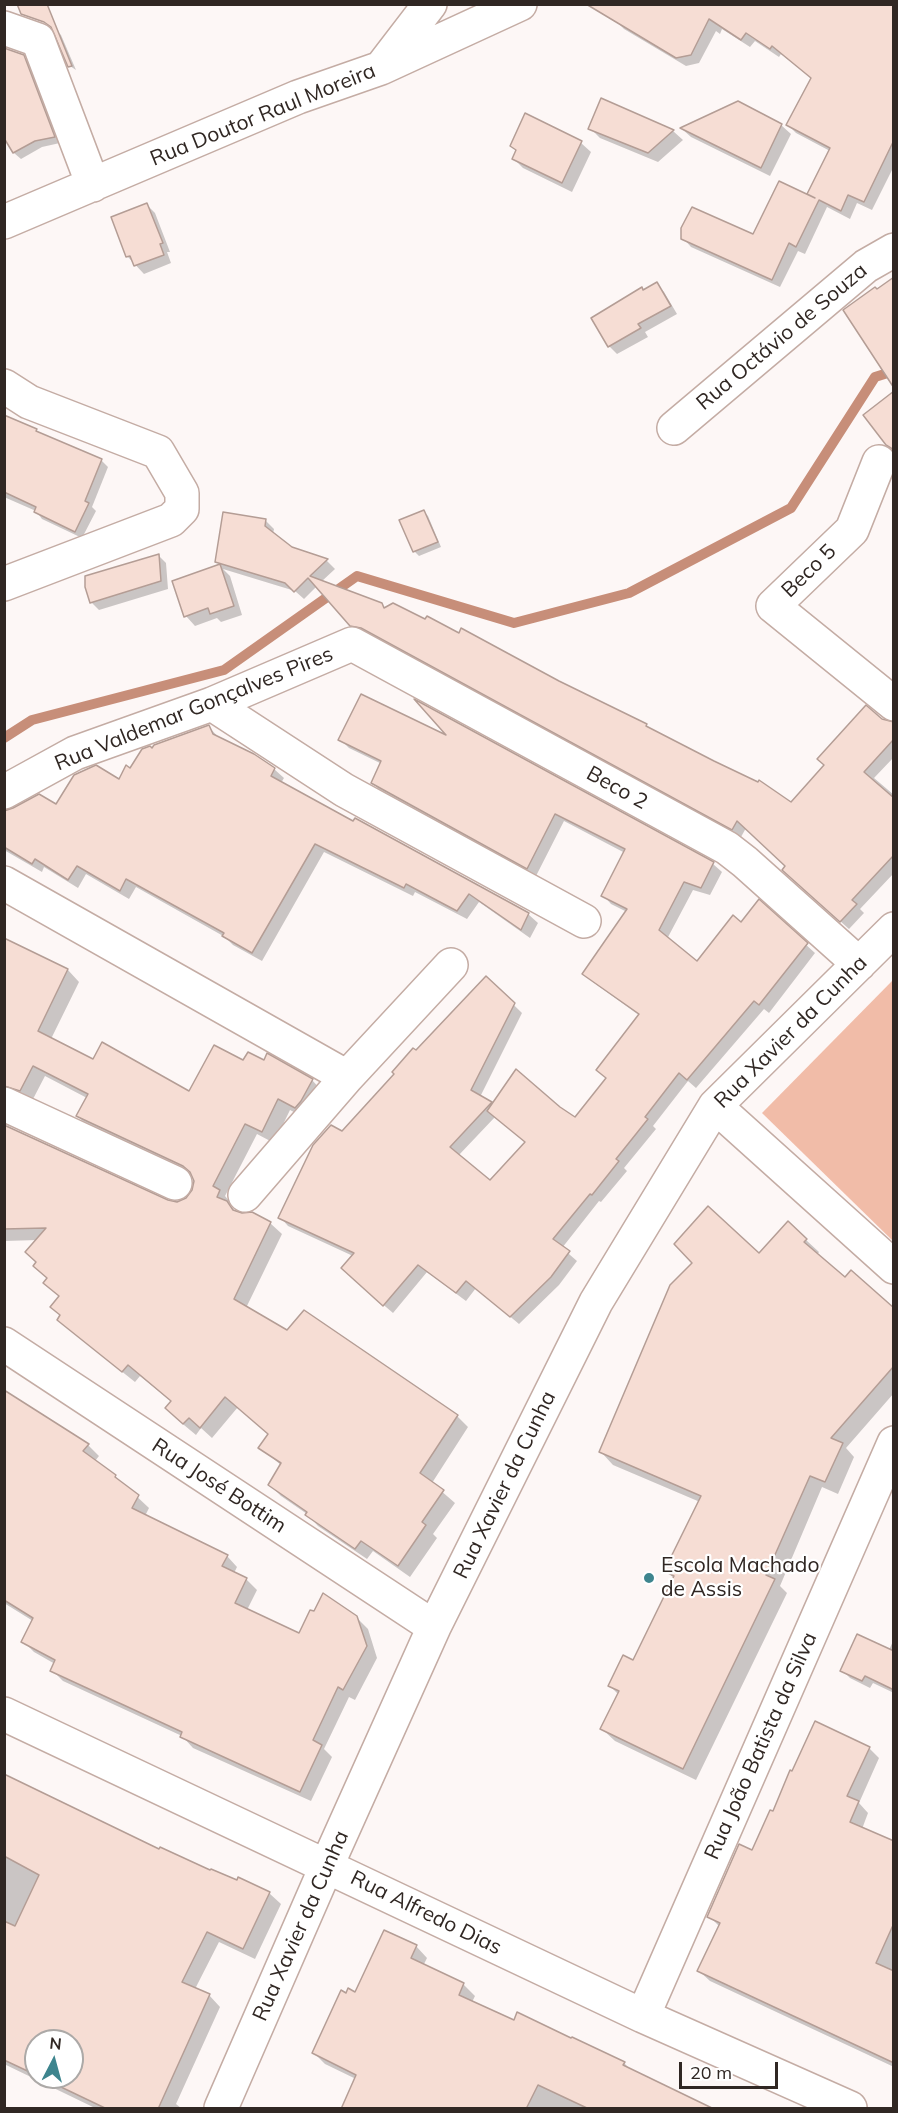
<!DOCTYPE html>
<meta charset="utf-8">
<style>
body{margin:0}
#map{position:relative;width:898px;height:2113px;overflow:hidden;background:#fdf7f6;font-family:Mulish,sans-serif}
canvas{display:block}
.frame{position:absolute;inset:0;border:6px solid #302723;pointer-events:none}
.north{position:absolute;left:24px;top:2029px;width:60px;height:60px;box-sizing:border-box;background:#fff;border:2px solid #aca9a7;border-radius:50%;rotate:6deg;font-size:16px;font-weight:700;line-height:24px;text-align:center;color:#302723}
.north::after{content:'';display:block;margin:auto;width:21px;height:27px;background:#3e858e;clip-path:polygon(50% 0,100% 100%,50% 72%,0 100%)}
.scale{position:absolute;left:679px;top:2062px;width:99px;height:27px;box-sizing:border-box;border:3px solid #302723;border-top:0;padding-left:8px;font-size:18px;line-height:21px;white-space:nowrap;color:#302723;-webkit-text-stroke:4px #fff;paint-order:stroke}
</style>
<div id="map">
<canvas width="898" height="2113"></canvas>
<div class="frame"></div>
<div class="north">N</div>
<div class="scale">20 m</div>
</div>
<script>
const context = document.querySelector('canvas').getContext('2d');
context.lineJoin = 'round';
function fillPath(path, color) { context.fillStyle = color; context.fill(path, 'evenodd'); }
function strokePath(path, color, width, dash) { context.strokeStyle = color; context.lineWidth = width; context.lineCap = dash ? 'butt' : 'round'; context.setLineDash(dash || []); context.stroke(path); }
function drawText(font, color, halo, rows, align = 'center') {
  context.font = font + ' Mulish,sans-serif'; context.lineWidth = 4.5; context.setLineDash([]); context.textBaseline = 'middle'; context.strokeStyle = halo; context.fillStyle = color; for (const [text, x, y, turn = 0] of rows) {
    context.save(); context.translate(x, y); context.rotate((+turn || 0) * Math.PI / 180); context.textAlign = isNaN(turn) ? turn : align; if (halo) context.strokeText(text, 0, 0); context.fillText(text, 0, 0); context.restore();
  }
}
fillPath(new Path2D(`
 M893,980V1241L762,1113Z`), '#f1bca8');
fillPath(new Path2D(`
 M894,4V166L872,210L857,203L850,219L827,207L805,254L798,251L780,287L691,247L683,238L753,236L814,199L809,194L830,151L796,133L788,125L813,79L781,54L779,57L755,41L750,47L722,29L720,34L716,31L699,63L686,66L624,29L616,21Z
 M57,31L61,35L76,70L70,66Z
 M23,56L30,63L60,143L42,147L21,159L14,153L4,135Z
 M602,100L673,131L683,140L658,162L600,138L590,128Z
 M525,115L581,143L591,152L572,192L523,168L513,158L517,151Z
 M781,125L791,134L770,176L691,137L682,129Z
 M147,205L155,213L170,252H167L171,263L144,274L128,257Z
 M656,284L664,292L677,314L645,332L648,337L617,354L609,346L593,318Z
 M4,419L36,430L40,434L101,460L108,467L92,507L96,511L82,538L42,519L36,511L4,497Z
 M424,512L428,516L441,547L419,556L415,552L401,521Z
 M265,520L274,529L273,534L292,548L327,561L335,569L321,582L381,604L385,609L558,683L646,726L651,731L791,804L881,720L894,724V757L874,778L894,795V873L860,909L864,913L849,929L792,878L787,866L746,828L741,837L371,636L360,634L317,586L304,599L295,591L223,569L230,576L242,615L221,622L217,618L195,626L186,616L174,582L221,566L217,561Z
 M158,555L166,563L168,589L99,610L91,602Z
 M421,704L713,864L722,872L710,895L693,890L667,939L698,963L741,924L759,902L815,953L769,1013L764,1009L696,1088L688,1081L653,1126L656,1129L624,1168L627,1171L601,1202L599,1201L562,1248L577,1261L559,1285L519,1324L476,1288L466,1301L427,1272L393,1313L351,1277L353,1256L288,1226L280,1217L342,1133L486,978L522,1013L480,1097L493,1105L559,1108L575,1119L607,1079L640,1016L593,982L584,974L627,912L611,904L603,895L625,853L564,821L536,876L381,792L373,783L382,764L349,748L340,739L452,740ZM495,1117L526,1142L490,1182L458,1156Z
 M209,727L220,739L274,769L284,778L281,783L354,824L528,914L538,923L530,938L479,902L467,919L415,892L413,896L324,852L262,961L233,945L225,937L136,887L129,899L86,874L78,888L44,867L42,872L4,850V811L57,806L119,781L153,750Z
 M4,939L68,970L79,982L51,1039L94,1061L189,1093L244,1062L312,1080L323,1092L307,1119L290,1110L274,1143L257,1134L225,1196L231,1203L229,1205L237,1213L270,1223L282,1234L246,1308L287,1332L457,1416L468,1427L432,1483L455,1503L433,1534L437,1538L410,1577L373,1551L367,1559L318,1526L307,1514L281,1496L270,1485L282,1466L260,1447L269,1435L238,1407L212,1438L201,1428L196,1435L178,1420L172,1402L140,1376L135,1382L71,1331L62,1316L60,1297L45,1283L48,1279L38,1263V1240L4,1241V1127L167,1201L177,1203L186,1200L193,1192L195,1181L193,1176L89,1128L78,1116L87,1098L45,1076L32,1101L4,1100Z
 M806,1240L819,1252L817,1255L845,1279L894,1310V1393L846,1448L854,1457L838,1494L822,1487L780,1586L787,1593L696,1780L615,1741L602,1729L619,1695L610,1686L634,1662L675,1579L666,1571L700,1502L613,1465L601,1452L759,1255Z
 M4,1392L88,1445L99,1456L95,1461L115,1476L149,1508L145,1516L227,1556L237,1567L234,1573L246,1579L257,1590L247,1610L300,1635L356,1617L368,1629L377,1658L355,1700L349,1697L324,1749L332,1757L311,1801L193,1748L182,1736L63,1681L52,1670L55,1664L34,1652L23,1641L33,1621L4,1603Z
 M894,1639V1693L873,1683L870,1688L850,1678L842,1670L889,1650Z
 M869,1748L879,1758L859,1803L868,1813L862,1829L894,1843V1967L892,1971L894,1972V2067L710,1981L699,1971L720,1927L709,1916L752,1852L773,1813Z
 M4,1776L160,1851L211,1872L269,1893L281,1904L255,1959L219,1942L195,1989L209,1995L220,2007L176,2104L181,2108H95L4,2064ZM36,2041H72V2077H36Z
 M416,1946L427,1958L423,1966L464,1985L475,1996L472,2002L514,2022L573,2039L624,2063L632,2071L711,2108H342L356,2079L325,2064L314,2053L347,1995L356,1994Z`), '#0003');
strokePath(new Path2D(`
 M4,738L32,720L224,670L357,576L514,623L629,593L791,508L875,377L894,371`), '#c78e79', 10);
const building = new Path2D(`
 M17,4H47L72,66L68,67L51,27L44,22L21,14Z
 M586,4H894V140L864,202L848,195L841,211L819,200L796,247L789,243L772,280L681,239V228L692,207L753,234L779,181L815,198L807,194L830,148L786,125L811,78L772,46L770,49L746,33L741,40L709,19L691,55L676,58Z
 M4,48L24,55L55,137L35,141L13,153L4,138Z
 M601,98L674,130L648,153L588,129Z
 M738,101L782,124L761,168L680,128Z
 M525,113L582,141L562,183L512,159L516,150L510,146Z
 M147,203L163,243L160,244L164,255L134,266L130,256L126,257L111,217Z
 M894,277V388L843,310L875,287L877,289Z
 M657,282L671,306L638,324L641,328L608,347L591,318L642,287L643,290Z
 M894,391V450L886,445L863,415Z
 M4,415L37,429L36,431L102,459L85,501L89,503L75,532L34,512L36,507L4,492Z
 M424,510L438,542L413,552L399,520Z
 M223,512L266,519L265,526L292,547L328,559L310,576L382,603L384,608L393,603L425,619L427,616L459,633L461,628L559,681L647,724L646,726L714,761L758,782L759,780L791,802L824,765L817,759L866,705L882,719L894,722V739L864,772L894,798V855L852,900L857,904L840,922L782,870L785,866L737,821L732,830L361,628L350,626L308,578L294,592L285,583L215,562Z
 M159,554L161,581L90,603L85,587V576Z
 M220,564L234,606L210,614L208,608L184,617L172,581Z
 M361,694L446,735L414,699L714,862L701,888L684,882L659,930L697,961L733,915L741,922L759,899L808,943L759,1005L754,1001L687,1080L679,1073L645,1117L648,1119L616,1159L619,1161L592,1195L590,1194L553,1239L570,1251L551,1277L510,1317L466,1281L456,1293L418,1265L383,1306L341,1268L354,1253L278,1218L313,1145L331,1125L342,1131L394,1074L392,1072L413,1048L416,1050L486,976L515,1003L471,1090L492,1102L450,1147L490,1180L525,1142L487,1111L516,1069L560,1107L575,1117L606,1078L596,1070L639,1014L582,974L627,909L601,896L625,849L555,814L527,869L371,783L381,761L338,740Z
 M209,725L213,734L254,754L275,768L271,776L353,821L355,818L529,913L521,930L469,894L457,911L406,884L404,888L315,844L252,953L222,936L224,933L126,879L120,891L77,866L68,880L35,859L32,864L4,847V811L13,808L39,794L56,804L74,775L96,765L119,779L126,765L130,768L142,749L150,746L152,748L154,745Z
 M4,938L68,969L38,1031L93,1059L102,1042L189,1091L214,1045L243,1060L248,1052L264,1060L267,1053L313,1079L301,1101L295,1108L278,1099L262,1132L245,1124L213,1186L220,1190L217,1197L227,1201L233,1210L242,1213L252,1212L271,1222L234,1299L287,1330L304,1310L458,1415L420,1473L444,1490L422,1522L426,1525L398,1566L361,1541L355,1549L305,1515L307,1512L268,1485L281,1463L258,1448L268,1434L225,1397L200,1428L189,1418L183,1424L165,1408L171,1401L128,1365L122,1372L57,1320L60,1315L50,1307L59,1296L43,1283L47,1278L33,1266L36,1262L25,1252L46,1228L4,1229V1125L168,1200L177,1202L186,1198L192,1190L194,1181L190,1172L183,1166L76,1116L88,1094L33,1066L20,1091L4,1086Z
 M708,1206L759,1253L788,1221L807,1239L804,1242L845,1277L851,1270L894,1308V1366L831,1438L843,1443L825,1482L810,1476L766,1575L775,1579L683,1769L600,1729L619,1691L608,1686L623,1655L633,1660L674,1576L664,1571L701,1496L599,1452L670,1285L692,1263L674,1244Z
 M4,1390L89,1444L83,1451L116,1475L115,1477L139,1495L132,1508L228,1555L222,1566L247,1578L235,1603L299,1633L310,1610L314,1611L323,1593L357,1616L367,1646L343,1690L338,1687L313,1740L322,1745L300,1792L180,1737L182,1732L50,1671L55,1660L21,1642L33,1618L4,1600Z
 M857,1634L894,1651V1690L865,1676L862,1681L840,1671Z
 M815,1721L870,1747L847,1796L859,1801L850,1822L894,1841V1923L876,1963L894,1971V2063L697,1971L720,1923L707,1917L739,1844L752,1850L770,1810L773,1811L790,1770L792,1771Z
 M4,1774L159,1849L160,1847L210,1870L211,1869L237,1880L238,1877L270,1892L243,1949L207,1932L182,1982L210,1994L158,2109H107L40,2077H72V2041H36V2075L4,2060V1921L15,1926L39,1875L4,1856Z
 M384,1930L417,1945L411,1958L464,1983L459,1995L514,2020L517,2012L571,2038L572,2037L625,2062L623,2065L714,2109H589L538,2085L526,2109H341L356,2075L312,2053L341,1990L346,1993L348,1988L355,1992Z`);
fillPath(building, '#f6ddd4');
strokePath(building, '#b49d95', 1.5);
const minor = new Path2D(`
 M4,28L38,40L93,185
 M384,64L430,4
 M4,222L298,97L381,68L520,4
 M4,386L29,402L158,452L182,493V509L171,520L4,584
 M674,428L866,266L894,250
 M879,462L852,530L773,606L894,704
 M212,704L344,790L584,921
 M4,792L75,753L212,704L352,644L727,848L745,862L859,964
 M4,883L347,1077
 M4,1104L175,1183
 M715,1106L894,1267
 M245,1195L347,1077L451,965
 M4,1344L434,1627
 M4,1714L643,2016L850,2108
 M643,2016L894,1443
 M221,2108L327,1865L434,1627L596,1302L715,1106L894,929`);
strokePath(minor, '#c4aca4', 36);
strokePath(minor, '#fff', 33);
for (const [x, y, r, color] of [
 [649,1578,6,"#3e858e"]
]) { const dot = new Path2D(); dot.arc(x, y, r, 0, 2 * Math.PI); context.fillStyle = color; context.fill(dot); strokePath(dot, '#fff', 2); }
drawText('21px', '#302723', '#fff', [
 ["Rua Doutor Raul Moreira",263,115,-22],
 ["Rua Octávio de Souza",782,337,-40],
 ["Beco 5",809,571,-44],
 ["Rua Valdemar Gonçalves Pires",194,709,-22],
 ["Beco 2",617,788,29],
 ["Rua Xavier da Cunha",791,1032,-45],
 ["Rua Xavier da Cunha",505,1485,-64],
 ["Rua José Bottim",219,1486,33],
 ["Rua João Batista da Silva",761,1746,-66],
 ["Rua Alfredo Dias",426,1913,26],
 ["Rua Xavier da Cunha",301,1926,-66]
]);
drawText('21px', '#302723', '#fff', [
 ["Escola Machado",661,1566],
 ["de Assis",661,1590]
], 'left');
</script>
